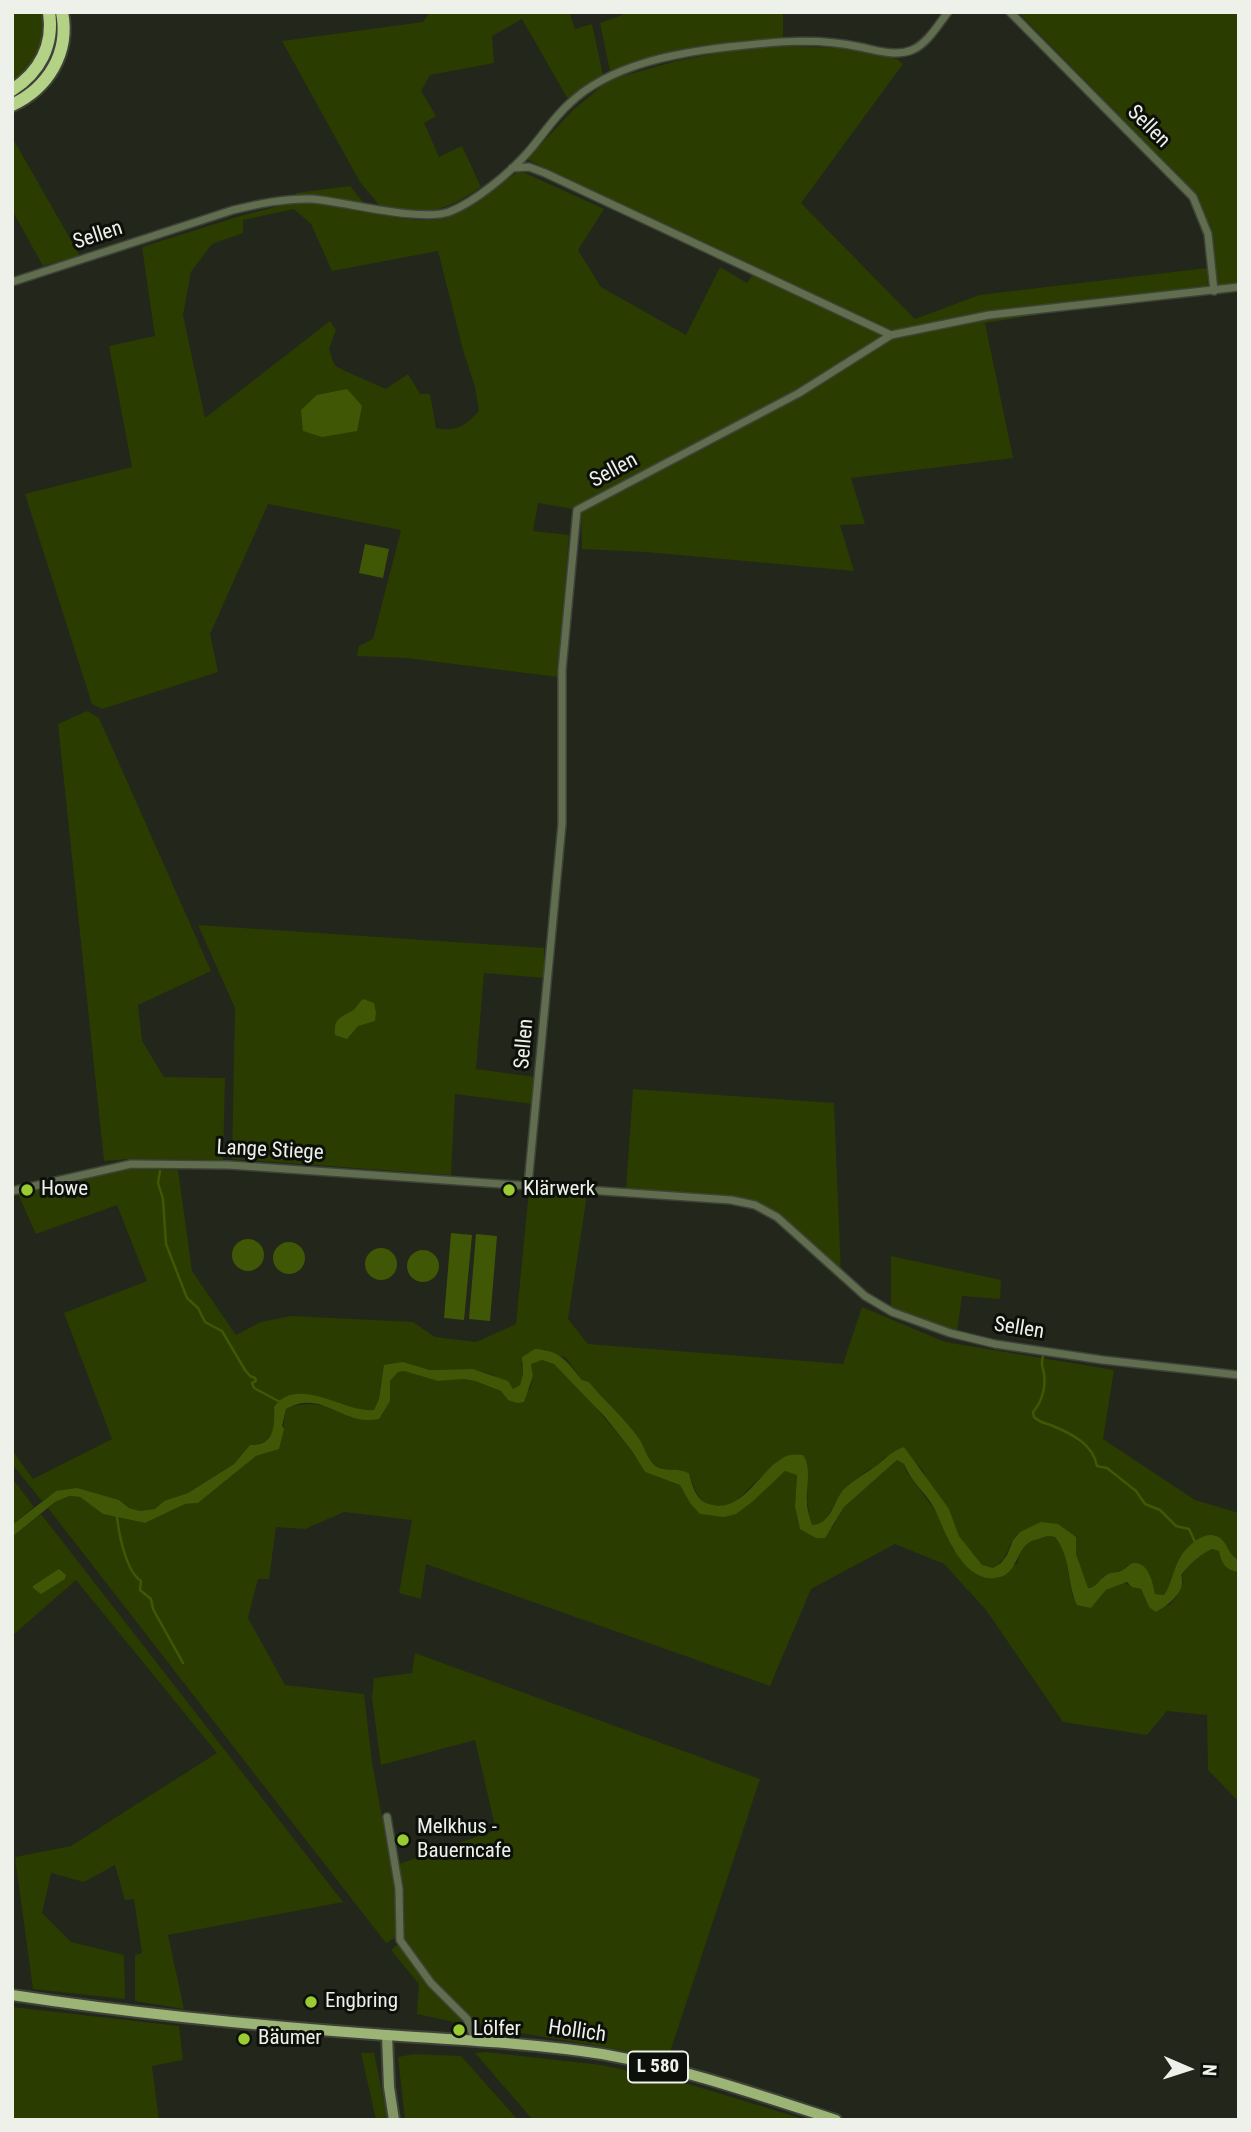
<!DOCTYPE html>
<meta charset="utf-8">
<style>
body{margin:0}
#map{position:relative;width:1251px;height:2132px;overflow:hidden;background:#22261b;font-family:"Roboto Condensed",sans-serif}
canvas{display:block}
.frame{position:absolute;inset:0;border:14px solid #eef1ea;pointer-events:none}
.north{position:absolute;left:1153px;top:2034px;width:70px;height:70px;-webkit-text-stroke:5px #0d0f0a;paint-order:stroke;rotate:93deg;font-size:19px;font-weight:700;line-height:28px;text-align:center;color:#eef1ea}
.north::after{content:'';display:block;margin:auto;width:24px;height:32px;background:#eef1ea;clip-path:polygon(50% 0,100% 100%,50% 72%,0 100%)}
</style>
<div id="map">
<canvas width="1251" height="2132"></canvas>
<div class="frame"></div>
<div class="north">N</div>
</div>
<script>
const context = document.querySelector('canvas').getContext('2d');
context.lineJoin = 'round';
function fillPath(path, color) { context.fillStyle = color; context.fill(path, 'evenodd'); }
function strokePath(path, color, width, dash) { context.strokeStyle = color; context.lineWidth = width; context.lineCap = dash ? 'butt' : 'round'; context.setLineDash(dash || []); context.stroke(path); }
function drawText(font, color, halo, rows, align = 'center') {
  context.font = font + ' "Roboto Condensed",sans-serif'; context.lineWidth = 6; context.setLineDash([]); context.textBaseline = 'middle'; context.strokeStyle = halo; context.fillStyle = color; for (const [text, x, y, turn = 0] of rows) {
    context.save(); context.translate(x, y); context.rotate((+turn || 0) * Math.PI / 180); context.textAlign = isNaN(turn) ? turn : align; if (halo) context.strokeText(text, 0, 0); context.fillText(text, 0, 0); context.restore();
  }
}
fillPath(new Path2D(`
 M12,12H44C47,49 38,60 12,85Z
 M430,12H569L575,29L592,24L603,75L569,101L522,19L492,36L494,63L430,75L421,91L436,116L424,123L439,157L462,146L481,187C439,215 428,214 380,206L360,182L282,41L423,22Z
 M630,12H783V38L731,42L674,52L610,71L600,23Z
 M1018,12H1239V284L1218,286L1212,233L1196,194Z
 M785,46L840,48L897,59L903,64L801,203L915,319L979,295L1207,268L1208,288L985,323L1013,458L851,478L865,524L840,525L854,571L646,552L582,549L581,513L717,442L713,433L573,509L538,503L533,531L569,535L558,677L406,658L357,656L359,646L373,639L401,530L268,504L210,634L218,672L102,709L92,704L25,494L132,467L109,346L155,336L142,247L240,216L295,202L296,193L350,186L372,213C394,216 421,224 443,218C465,212 498,185 518,172L525,173L604,209L578,250L601,287L686,335L720,267L747,283L753,274L527,159L573,110L609,80L676,61L727,51ZM294,209L311,224L332,271L438,251L463,350L475,387L479,411C465,426 457,432 436,428L430,394H420L408,374L386,389C378,385 338,369 335,365C332,361 331,353 329,349L336,330L330,321L205,418L183,315L191,272L212,244L243,233V220Z
 M12,137L80,256L43,266L12,210Z
 M87,711L99,718L211,971L138,1005L142,1041L164,1077L225,1078L223,1160L128,1159L104,1161L58,724Z
 M198,925L544,948V978L484,973L476,1069L535,1077L533,1104L455,1094L451,1175L232,1159L235,1008Z
 M633,1089L834,1103L841,1276L778,1215L741,1198L626,1189Z
 M131,1168L178,1170L192,1271L236,1335L261,1322L291,1316L413,1322L435,1337L476,1342L516,1324L529,1190L587,1195L568,1319L588,1344L843,1364L862,1307L945,1342L1114,1370L1103,1439L1195,1500L1239,1513V1560C1228,1555 1226,1542 1215,1535L1164,1595L1155,1594L1149,1575L1128,1565L1123,1570L1104,1576L1094,1587L1087,1588L1076,1554V1537C1058,1533 1024,1519 1012,1541C1006,1553 1006,1560 993,1568L981,1565L959,1536L949,1509L927,1482L923,1471L906,1452L885,1457L875,1467L868,1470L843,1490L826,1519L819,1525H812C805,1505 808,1484 807,1463L780,1459L736,1501C709,1516 695,1498 689,1473C675,1467 668,1472 657,1467C648,1462 645,1448 640,1440C625,1418 605,1402 589,1382L582,1380L566,1358L544,1349L521,1363L523,1374L520,1385L513,1389L493,1375L473,1369L430,1370L403,1362L381,1382L379,1399L374,1410C344,1413 293,1375 274,1409C278,1428 271,1445 250,1445L234,1464L188,1493L164,1501L155,1509L140,1511L129,1508L119,1500L56,1491L42,1501L12,1464V1450L33,1479L112,1439L64,1313L147,1281L117,1205L36,1234L18,1194Z
 M891,1256L1001,1280L1000,1299L962,1296L957,1331L891,1309Z
 M542,1360L554,1364L587,1397L632,1451L645,1472L680,1485L690,1503L736,1514L785,1471L797,1474L795,1507L800,1529L832,1528L844,1507L897,1460L904,1464L906,1471L937,1513L953,1549L973,1571L1017,1564C1022,1546 1020,1545 1038,1539C1045,1537 1048,1535 1055,1537L1064,1550L1073,1597L1091,1608L1106,1590L1124,1583L1141,1589L1149,1607L1170,1605L1177,1596L1183,1581L1181,1576C1190,1564 1199,1555 1212,1549L1219,1551C1221,1563 1226,1571 1239,1572V1802L1208,1770L1207,1715L1167,1711L1147,1735L1063,1722L986,1610L944,1564L895,1544L811,1589L770,1686L426,1564L421,1599L399,1593L412,1520L344,1512L305,1529L276,1527L269,1579H258L248,1618L285,1685L364,1694L372,1762L395,1889V1938L386,1943L48,1508L55,1502L69,1496L80,1497L103,1514L145,1523L185,1504L198,1503L256,1456L279,1449L286,1409C309,1396 353,1413 379,1419L390,1381L398,1372L404,1371L438,1381L464,1379L475,1381L501,1391L508,1400L530,1389L533,1376L531,1364Z
 M12,1478L34,1507L12,1525Z
 M41,1514L343,1902L168,1935L184,2009L135,2001V1955L142,1953L134,1899L125,1900L115,1865L84,1882L51,1873L42,1913L71,1942L124,1955L125,1999L33,1989L15,1857L71,1846L217,1753L76,1580L12,1636V1537Z
 M415,1653L760,1779L668,2058L486,2027L473,2018L434,1981L405,1938L404,1892L399,1864L496,1830L475,1740L381,1765L372,1698L374,1678L412,1673Z
 M399,1943L463,2019V2024L417,2014L419,1984L391,1950Z
 M12,2007L179,2026L183,2060L152,2066L159,2120H12Z
 M486,2052L601,2065L685,2083L807,2120H533L475,2053Z
 M361,2053H374L388,2120H376Z
 M414,2054L461,2056L518,2120H405L398,2057Z`), '#2a3c00');
fillPath(new Path2D(`
 M347,389L362,406L357,431L322,437L303,431L301,410L317,395Z
 M365,544L389,549L383,578L359,573Z
 M363,999L374,1003L376,1013L375,1021L358,1026L347,1039L335,1035C334,1019 339,1018 350,1012C356,1010 358,1003 363,999Z
 M451,1233L472,1235L464,1320L444,1318Z
 M476,1234L497,1236L490,1321L469,1319Z
 M232 1255a16 16 0 1 1 32 0a16 16 0 1 1-32 0Z
 M273 1258a16 16 0 1 1 32 0a16 16 0 1 1-32 0Z
 M365 1264a16 16 0 1 1 32 0a16 16 0 1 1-32 0Z
 M407 1266a16 16 0 1 1 32 0a16 16 0 1 1-32 0Z
 M535,1349C561,1350 567,1362 582,1380L589,1382C605,1402 625,1418 640,1440C645,1448 648,1462 657,1467C668,1472 675,1467 689,1473C692,1486 696,1500 709,1504C741,1515 759,1472 781,1459C788,1454 795,1454 803,1455C812,1468 806,1486 807,1502C807,1510 810,1518 812,1525C832,1524 833,1501 844,1489C854,1480 866,1473 876,1466C886,1458 892,1451 904,1447L949,1509L959,1536L982,1565L993,1568L1001,1563L1007,1555L1013,1540L1020,1532L1041,1522L1058,1524L1076,1537V1554L1088,1588C1098,1587 1097,1581 1105,1576C1109,1572 1116,1573 1121,1571C1126,1569 1129,1563 1135,1563C1149,1563 1153,1584 1155,1594L1164,1595C1172,1584 1173,1569 1180,1558C1186,1547 1203,1531 1216,1536C1228,1540 1227,1555 1239,1560V1572C1226,1571 1221,1563 1219,1551L1212,1549C1199,1555 1190,1564 1181,1575C1187,1592 1168,1605 1156,1612L1149,1607L1141,1589L1132,1587L1127,1582L1106,1590L1091,1608L1077,1605C1067,1584 1071,1556 1055,1537C1047,1535 1043,1538 1035,1540C1014,1545 1020,1576 995,1578C964,1582 946,1535 937,1514C930,1496 911,1483 904,1464L897,1460L844,1507L825,1538H816L800,1529L795,1507L797,1475L785,1471L752,1502L736,1514L724,1517L700,1514L690,1503L680,1485L645,1472L632,1451L605,1417L554,1364L542,1360L531,1364L533,1376L524,1402L517,1403L508,1400L501,1391L475,1381L464,1379L438,1381L404,1371L398,1372L390,1381V1401L379,1419C343,1427 322,1388 286,1409L282,1426L284,1429L279,1449L256,1456L198,1503L185,1504L145,1523L103,1514L80,1497L69,1496L55,1502L12,1537V1525L56,1491L77,1488L119,1500L129,1508L140,1511L155,1509L164,1501L188,1493L234,1464L250,1445C275,1446 275,1425 274,1407C297,1374 345,1413 374,1410L379,1399L384,1365L403,1362L430,1370L473,1369L508,1381L513,1389L520,1385L523,1374L522,1357Z
 M59,1569L66,1575L65,1579L41,1594L33,1588V1586Z`), '#405805');
strokePath(new Path2D(`
 M160,1171L158,1183L163,1199L166,1244L187,1298L198,1308L205,1322L222,1331L245,1370L250,1376L255,1378L256,1381L252,1383L254,1388L280,1402
 M1043,1356C1041,1363 1042,1366 1044,1373C1046,1387 1042,1402 1033,1412L1034,1417C1040,1423 1046,1423 1053,1426C1072,1434 1093,1444 1097,1466L1107,1468L1136,1491L1145,1504L1160,1510L1176,1526L1189,1529L1195,1542
 M117,1517C119,1535 126,1571 141,1581L140,1590L151,1599L153,1609L183,1663`), '#405805', 2.5);
const street = new Path2D(`
 M1010,12L1193,197L1208,234L1214,291
 M512,168L529,167L545,173L891,335
 M12,282L233,210C259,204 285,198 312,199C347,202 419,222 449,212C475,202 510,173 529,151C543,135 554,117 570,103C610,65 675,53 728,47C772,42 816,37 860,47C876,50 895,57 912,50C927,44 938,25 948,12
 M528,1185L562,824V670L577,510L799,393L891,335L989,315L1239,287
 M12,1191L131,1164L229,1165L731,1200L755,1205L777,1217L865,1296L892,1312L950,1333L995,1344L1103,1360L1239,1375
 M387,1817L399,1889L400,1940L431,1983L467,2019L475,2040`);
const secondary = new Path2D(`
 M387,2035L389,2087L394,2120`);
const primary = new Path2D(`
 M12,1995C136,2014 261,2026 386,2035C458,2040 530,2043 602,2054C682,2068 759,2095 836,2120`);
const highway = new Path2D(`
 M12,90C40,72 54,45 49,12
 M12,105C48,88 70,53 62,12`);
strokePath(street, '#3f4238', 10);
strokePath(secondary, '#3f4238', 14);
strokePath(primary, '#3f4238', 14);
strokePath(highway, '#3f4238', 16);
strokePath(street, '#616d4f', 7);
strokePath(secondary, '#829665', 10);
strokePath(primary, '#9cb576', 10);
strokePath(highway, '#b4d286', 12);
for (const [x, y, r, color] of [
 [27,1190,7,"#9bcb33"],
 [509,1190,7,"#9bcb33"],
 [403,1840,7,"#9bcb33"],
 [311,2002,7,"#9bcb33"],
 [459,2030,7,"#9bcb33"],
 [244,2039,7,"#9bcb33"]
]) { const dot = new Path2D(); dot.arc(x, y, r, 0, 2 * Math.PI); context.fillStyle = color; context.fill(dot); strokePath(dot, '#0d0f0a', 2.5); }
for (const [x, y, w] of [
 [658,2067,60]
]) { const box = new Path2D(); box.roundRect(x - w / 2, y - 15.5, w, 31, 5); context.fillStyle = '#0d0f0a'; context.fill(box); strokePath(box, '#eef1ea', 2); }
drawText('bold 19px', '#eef1ea', null, [
 ["L 580",658,2067]
]);
drawText('21px', '#eef1ea', '#0d0f0a', [
 ["Sellen",1148,127,45],
 ["Sellen",98,236,-18],
 ["Sellen",614,471,-28],
 ["Sellen",525,1044,-85],
 ["Lange Stiege",270,1151,3],
 ["Sellen",1019,1329,9],
 ["Hollich",577,2032,8]
]);
drawText('21px', '#eef1ea', '#0d0f0a', [
 ["Howe",41,1190],
 ["Klärwerk",523,1190],
 ["Melkhus -",417,1828],
 ["Bauerncafe",417,1852],
 ["Engbring",325,2002],
 ["Lölfer",473,2030],
 ["Bäumer",258,2039]
], 'left');
</script>
